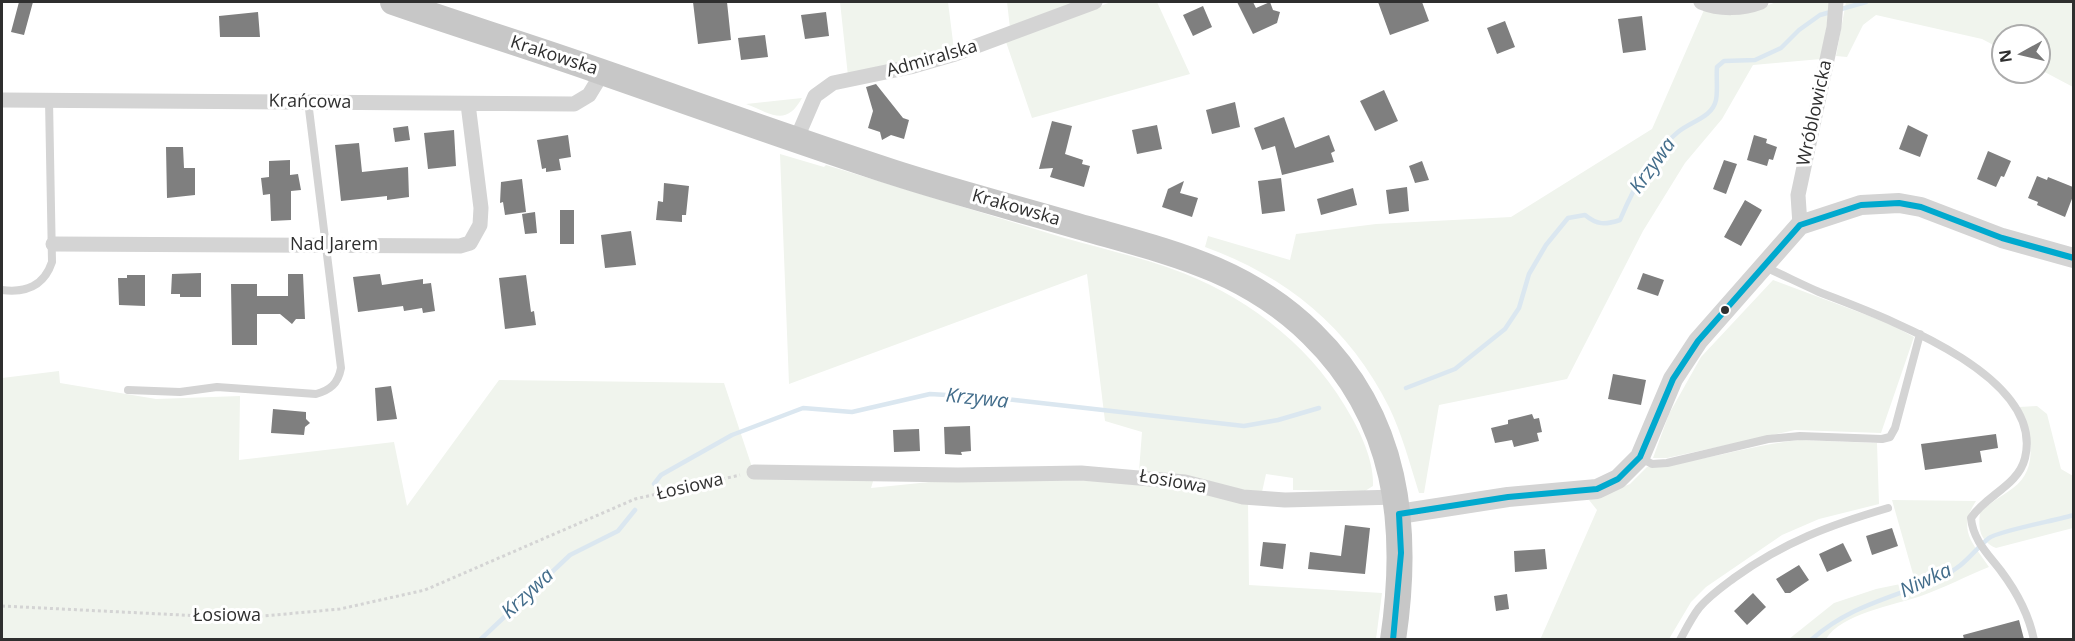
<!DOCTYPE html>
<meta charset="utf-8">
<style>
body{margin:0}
#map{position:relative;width:2075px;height:641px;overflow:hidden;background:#fff;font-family:"Open Sans",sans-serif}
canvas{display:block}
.frame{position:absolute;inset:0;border:3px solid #2f2f2f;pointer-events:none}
.north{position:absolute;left:1991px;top:24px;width:60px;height:60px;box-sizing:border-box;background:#fff;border:2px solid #acacac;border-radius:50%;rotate:262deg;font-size:16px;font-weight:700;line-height:24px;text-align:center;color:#2f2f2f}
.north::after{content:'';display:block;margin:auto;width:21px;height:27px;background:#787878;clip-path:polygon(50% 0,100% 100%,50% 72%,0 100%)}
</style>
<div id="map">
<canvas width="2075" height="641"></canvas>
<div class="frame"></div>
<div class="north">N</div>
</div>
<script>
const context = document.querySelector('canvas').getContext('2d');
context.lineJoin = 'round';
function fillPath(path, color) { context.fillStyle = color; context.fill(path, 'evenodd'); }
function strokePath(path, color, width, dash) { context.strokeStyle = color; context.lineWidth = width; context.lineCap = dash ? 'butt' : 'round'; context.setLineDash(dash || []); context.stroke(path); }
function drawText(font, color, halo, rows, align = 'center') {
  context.font = font + ' "Open Sans",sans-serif'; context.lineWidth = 6; context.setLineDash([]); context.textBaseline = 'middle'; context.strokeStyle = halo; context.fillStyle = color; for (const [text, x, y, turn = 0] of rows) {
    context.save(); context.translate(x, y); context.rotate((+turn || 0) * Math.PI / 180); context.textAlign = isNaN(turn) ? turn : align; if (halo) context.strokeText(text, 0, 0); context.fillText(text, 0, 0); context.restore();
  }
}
fillPath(new Path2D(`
 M840,2H948L954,50L848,76Z
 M1007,2H1081L1010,28Z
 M1111,2H1157L1190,74L1032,118L1006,42Z
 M1776,2H1831L1821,59L1753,65L1722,119L1685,163L1643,231L1567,379L1439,405L1424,493H1419C1410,464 1402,434 1389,407C1350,328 1286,276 1205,247L1208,236L1290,260L1296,234L1376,224L1511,217L1652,129L1704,10C1731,17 1751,13 1776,2Z
 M1846,2H2073V87L2039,69V36H2003V50L1982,39L1876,15L1863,25L1847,57L1836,56Z
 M802,98C786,127 772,114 746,104Z
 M780,154L824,167L826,165C900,188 974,210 1048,233C1092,247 1140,256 1183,273C1254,301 1316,351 1352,418C1363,438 1374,463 1373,486L1365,491L1293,490V478L1266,474L1262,492L1243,493L1139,471L1142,432L1105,421L1087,274L789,384Z
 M1773,280L1888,323L1914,337L1881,433L1795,430L1667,458H1653L1669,414L1701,357Z
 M59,371L60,383L156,399L240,396L239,460L394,442L407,506L499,380L724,383L755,476L874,478L871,488L959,479L1138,481L1248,501L1249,585L1382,593L1376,639H2V378Z
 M2037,406L2047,414L2061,469L2073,476V528L1996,548C1980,541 1978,529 1980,513C1990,502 2001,497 2013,488C2040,469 2031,432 2019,407Z
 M1800,440L1877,443L1879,504L1819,519L1782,535L1706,587L1691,602L1669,639L1540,640L1597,510L1589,500L1630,484L1647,467C1699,463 1749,445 1800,440Z
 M1892,500L1976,501C1957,530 1972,542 1989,567C1966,576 1944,588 1921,596C1894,605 1841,614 1826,639H1789L1834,603L1876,589L1915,581Z`), '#f0f4ed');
strokePath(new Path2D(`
 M1406,388L1455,369L1505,329L1519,308L1529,274L1546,245L1568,218L1585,215C1597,225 1605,225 1620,220C1633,189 1651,154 1678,132C1691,121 1712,118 1716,100C1718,90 1716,77 1717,67L1724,61L1755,60L1781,48L1799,30L1820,15L1866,2
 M654,484L661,475L732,435L803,408L852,412L930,394L997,398L1244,426L1278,420L1319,408
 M480,640L570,555L618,531L635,510
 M1811,640C1853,603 1895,598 1943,576C1964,567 1973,551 1989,538C1998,531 2058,520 2074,515`), '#dbe7f0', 4.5);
fillPath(new Path2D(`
 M19,2H33L24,35L11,32Z
 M693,2H727L731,40L698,44Z
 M1237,2H1253L1256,8L1270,2L1273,10L1280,12L1277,23L1253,34Z
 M1378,2H1422L1429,21L1390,35Z
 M1203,6L1212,27L1193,36L1183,15Z
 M258,12L260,37H220L219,16Z
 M826,12L829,36L805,39L801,15Z
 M1642,16L1646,50L1623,53L1618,19Z
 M1505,21L1515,47L1497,54L1487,28Z
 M765,35L768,57L741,60L738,38Z
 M876,84L903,118L909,120L904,139L891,135L882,140L880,132L868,128L873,111L866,87Z
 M1384,90L1398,121L1375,131L1360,101Z
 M1235,102L1240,127L1212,134L1206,110Z
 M1284,117L1295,148L1329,135L1335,151L1331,153L1334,162L1282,175L1275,146L1262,150L1254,128Z
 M1052,121L1072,126L1065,154L1083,160L1082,164L1090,166L1084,187L1050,177L1053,168L1039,169Z
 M1157,125L1162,149L1137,154L1132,130Z
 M1908,125L1928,135L1920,157L1899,149Z
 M408,126L410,140L395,142L393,128Z
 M454,130L456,166L428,169L424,133Z
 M568,135L571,157L559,159L561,170L546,172V168L542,169L537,140Z
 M1754,135L1767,139L1766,143L1777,147L1773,160L1769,159L1767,166L1747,160Z
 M359,143L362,172L408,167L409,197L387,200V196L341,201L335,145Z
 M166,147H183L184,168H195V195L167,198Z
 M1988,151L2011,161L2004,177L2001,176L1996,187L1977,179Z
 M290,160V175L298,174L301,190L291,191V220L271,221L270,194L263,195L261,178L269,177V161Z
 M1724,160L1737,164L1726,194L1713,189Z
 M1422,161L1429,180L1415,183L1409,166Z
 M2037,176L2047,180L2048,177L2073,187V196L2065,217L2037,205L2038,202L2028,198Z
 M1281,178L1285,211L1262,214L1258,181Z
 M522,179L526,212L505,215L503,202L500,203L501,182Z
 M1184,181L1180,193L1198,198L1192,217L1162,207L1168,189Z
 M664,183L689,186L686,215H682V222L656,220L658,201L663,202Z
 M1407,187L1409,211L1389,214L1386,190Z
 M1353,188L1357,205L1321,215L1317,199Z
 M1745,200L1762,210L1741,246L1724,237Z
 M560,210H574V244H560Z
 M535,212L537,233L525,234L522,214Z
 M631,231L636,265L605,268L601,235Z
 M201,273V297H180V294H171L172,274Z
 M1643,273L1664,280L1658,296L1637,289Z
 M288,274H303L305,319H296L292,324L280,314H257V345H232L231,284H257V296H288Z
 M380,274L382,285L423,279V284L431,283L435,311L423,313L422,308L404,311L403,306L358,312L353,277Z
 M127,275H145V306L119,305L118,278H127Z
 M526,275L531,312L534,311L536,325L505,329L499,278Z
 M1613,374L1646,380L1641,405L1608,399Z
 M391,386L397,419L377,421L375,388Z
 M273,409L306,412V419L310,423L305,427L304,435L271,433Z
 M1532,414L1534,419L1539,418L1542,432L1537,433L1539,441L1514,447L1512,440L1495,443L1491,428L1508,424V420Z
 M970,426L971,451L961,452L962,455L945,454L944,427Z
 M919,429L920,451L894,452L893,430Z
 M1996,434L1998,448L1980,451L1982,462L1925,470L1921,444Z
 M1345,525L1370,528L1365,574L1308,569L1310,552L1341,556Z
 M1892,528L1898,546L1872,555L1866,536Z
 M1263,542L1286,544L1283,569L1260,566Z
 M1843,543L1852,561L1827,572L1819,554Z
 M1545,549L1547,569L1515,572L1514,551Z
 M1799,565L1809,580L1790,593H1785L1776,579Z
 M1753,593L1766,607L1747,625L1734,611Z
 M1507,594L1509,609L1496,611L1494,596Z
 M2019,620L2024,639H1964L1963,635Z`), '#7f7f7f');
strokePath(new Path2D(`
 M2,606L242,618L340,609L425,590L635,499L740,475`), '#d4d4d4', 3, [3, 3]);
strokePath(new Path2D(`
 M1765,267C1783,275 1801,284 1819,292C1877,315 2046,373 2025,458C2018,486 1986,495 1971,518C1973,540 1988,554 2001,571C2016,591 2029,615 2034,640
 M2,290C26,293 44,286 52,262L49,100
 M128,390L180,392L217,387L316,394C330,390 338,384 341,368L308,101
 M1641,458L1652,464L1667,463L1768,439L1800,436L1882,439L1890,437L1895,428L1920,334
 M1680,640C1686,629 1692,617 1699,608C1709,596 1722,587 1734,578C1784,542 1830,525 1888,508`), '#d4d4d4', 8);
strokePath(new Path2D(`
 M1701,2C1720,10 1743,9 1761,2
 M2,100L574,104L589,95L603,72
 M796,140L815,96L833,83L910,67L955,54L1095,2
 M1800,225L1798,195L1834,27L1836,2
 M53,244L460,246L470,243L480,225L481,208L468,104
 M754,472L958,475L1081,473L1185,482L1243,497L1285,500L1397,497`), '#d4d4d4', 15);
strokePath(new Path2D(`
 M1399,514L1508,497L1597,489L1618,479L1640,457L1673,379L1698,341L1800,225L1861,205L1899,203L1921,207L2002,238L2074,258`), '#d4d4d4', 20);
strokePath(new Path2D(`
 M393,2C462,26 531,47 599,71C697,105 794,140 892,172C957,193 1023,210 1088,229C1173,253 1247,270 1312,334C1398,418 1410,526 1393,640`), '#c7c7c7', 26);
strokePath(new Path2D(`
 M1399,514L1508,497L1597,489L1618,479L1640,457L1673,379L1698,341L1800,225L1861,205L1899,203L1921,207L2002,238L2074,258
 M1393,640L1401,553L1399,514`), '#00a9ce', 6);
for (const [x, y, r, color] of [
 [1725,310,5,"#2f2f2f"]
]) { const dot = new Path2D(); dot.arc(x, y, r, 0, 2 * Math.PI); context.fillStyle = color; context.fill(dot); strokePath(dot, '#fff', 2); }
drawText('18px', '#2f2f2f', '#fff', [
 ["Krakowska",554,56,18],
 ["Admiralska",932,59,-16],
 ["Krańcowa",310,102,1],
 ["Wróblowicka",1815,113,-78],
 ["Krakowska",1016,208,16],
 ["Nad Jarem",334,245],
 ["Łosiowa",1173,482,10],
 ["Łosiowa",690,487,-13],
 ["Łosiowa",227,616]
]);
drawText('italic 20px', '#436d8b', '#fff', [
 ["Krzywa",1653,166,-54],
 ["Krzywa",977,399,6],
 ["Niwka",1926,581,-25],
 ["Krzywa",528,594,-43]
]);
</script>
